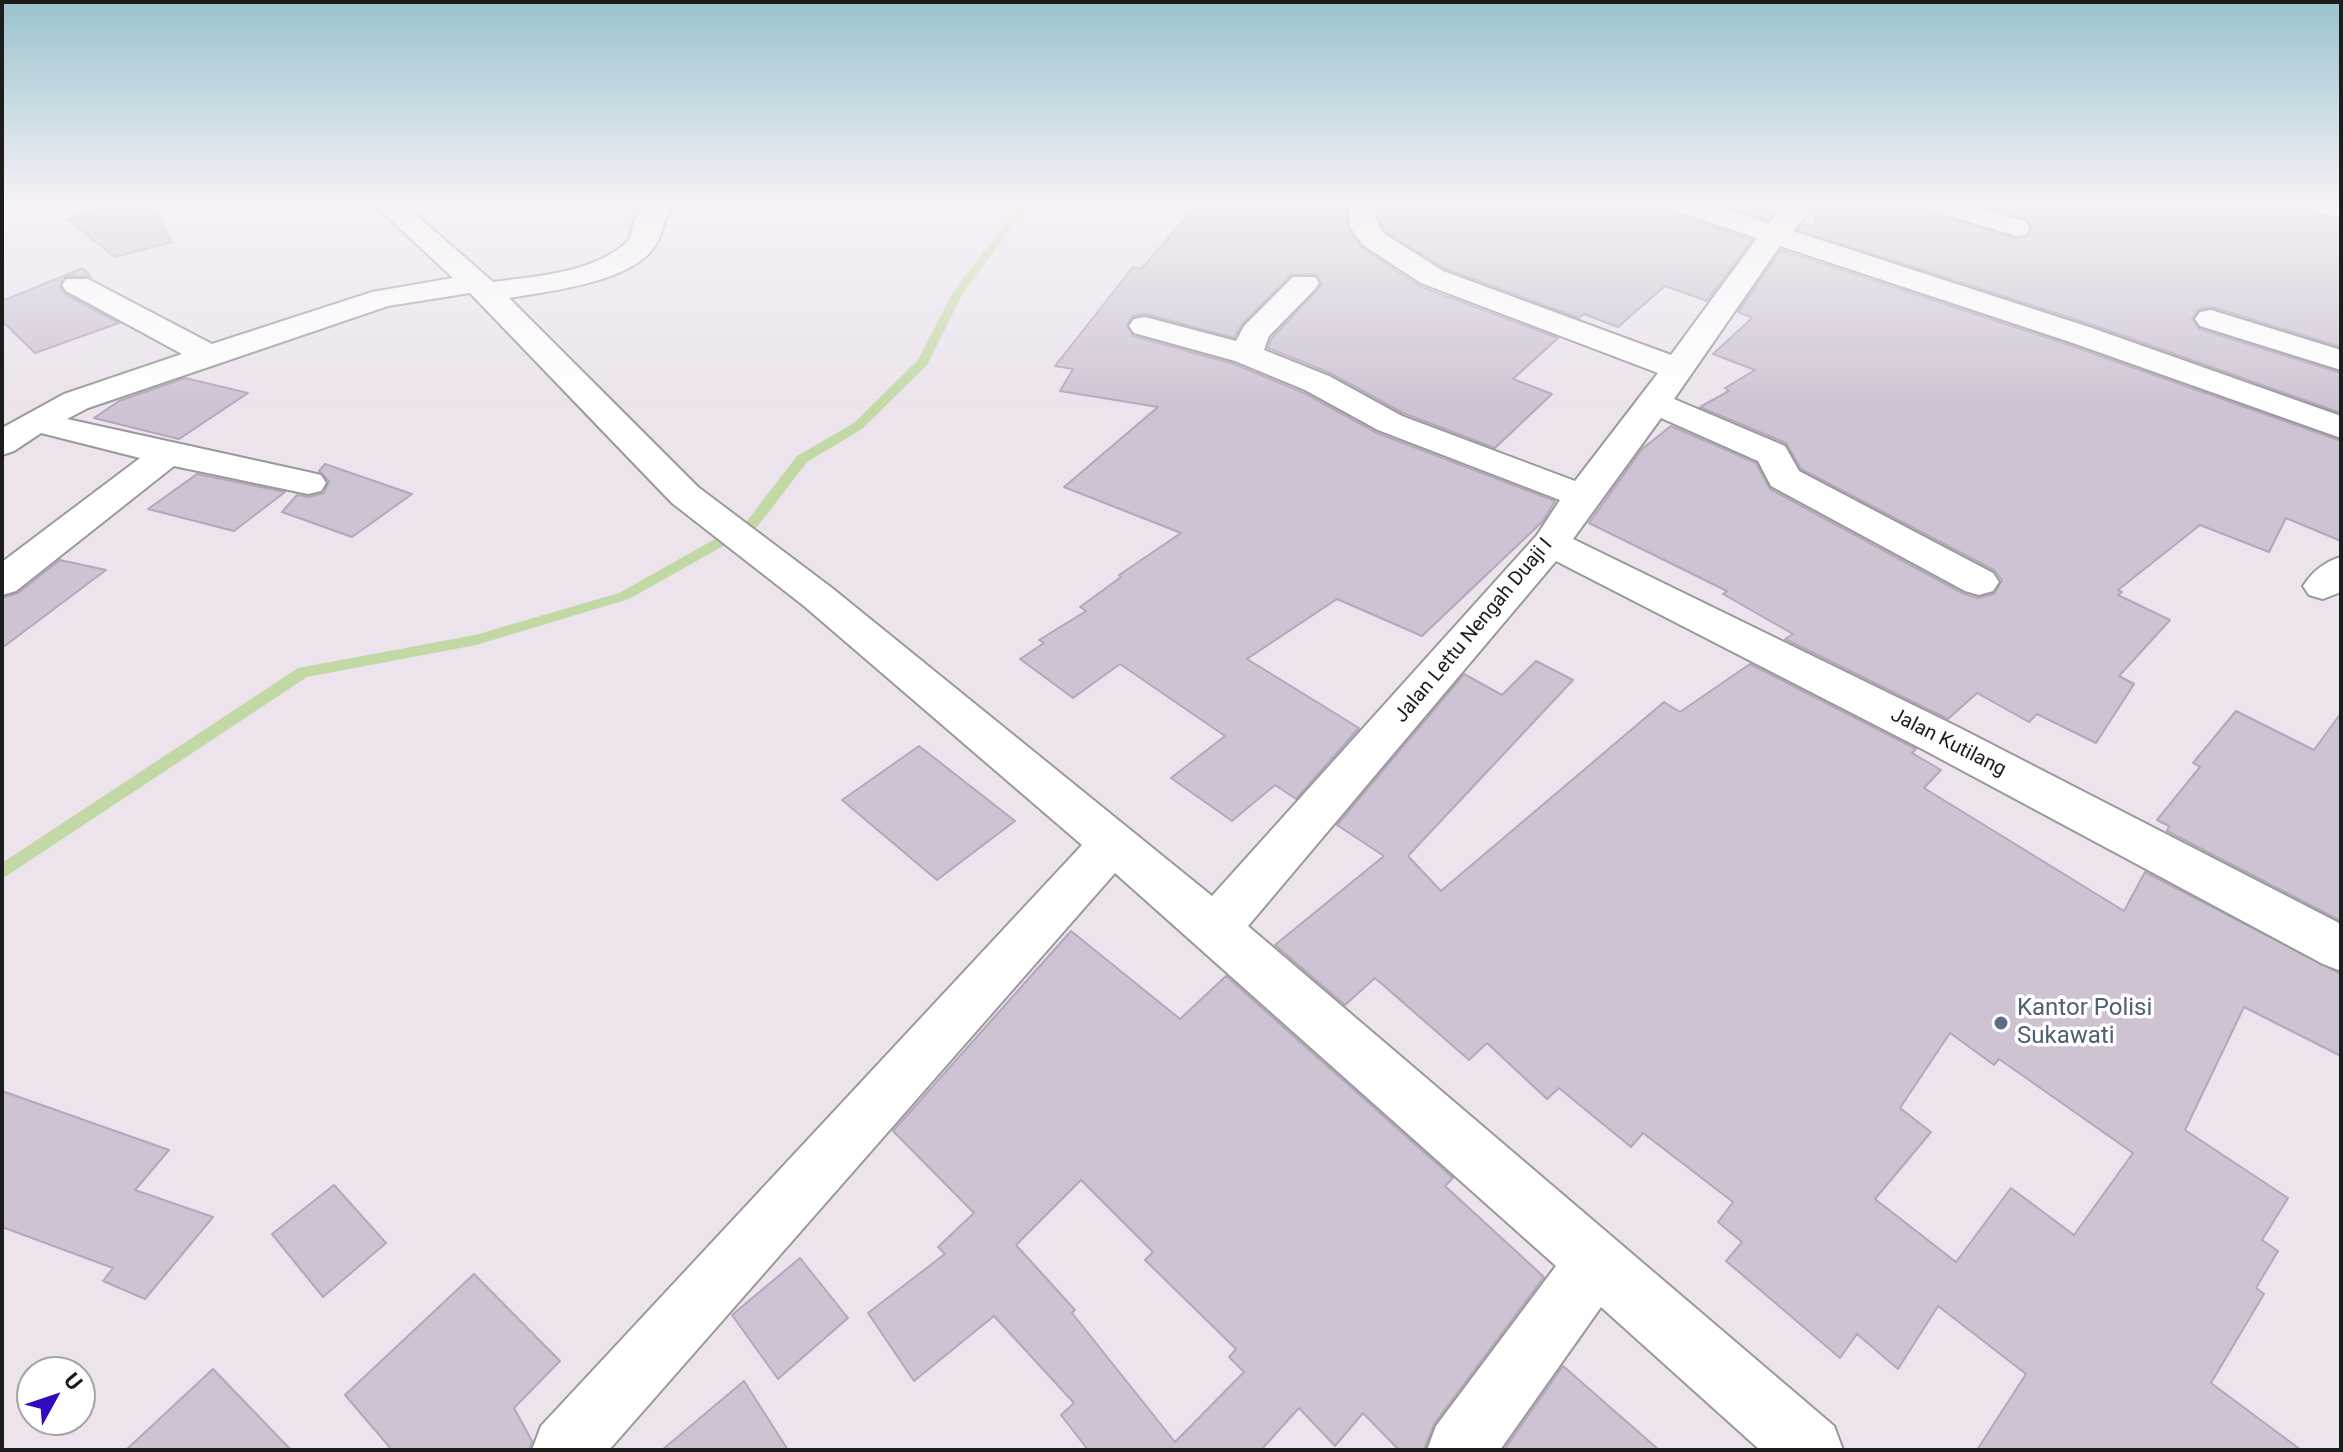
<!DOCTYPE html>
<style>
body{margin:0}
#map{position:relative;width:2343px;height:1452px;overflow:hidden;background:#ece3ed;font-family:Roboto,sans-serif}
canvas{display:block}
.frame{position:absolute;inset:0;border:4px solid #1c1c1c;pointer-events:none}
.north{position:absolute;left:16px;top:1356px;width:80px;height:80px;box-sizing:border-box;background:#fff;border:2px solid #a4a4a4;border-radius:50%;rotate:50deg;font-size:22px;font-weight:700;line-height:32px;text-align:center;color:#1c1c1c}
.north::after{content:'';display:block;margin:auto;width:28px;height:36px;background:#310cbd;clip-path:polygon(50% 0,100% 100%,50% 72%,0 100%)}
</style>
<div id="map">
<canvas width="2343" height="1452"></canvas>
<div class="frame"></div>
<div class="north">U</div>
</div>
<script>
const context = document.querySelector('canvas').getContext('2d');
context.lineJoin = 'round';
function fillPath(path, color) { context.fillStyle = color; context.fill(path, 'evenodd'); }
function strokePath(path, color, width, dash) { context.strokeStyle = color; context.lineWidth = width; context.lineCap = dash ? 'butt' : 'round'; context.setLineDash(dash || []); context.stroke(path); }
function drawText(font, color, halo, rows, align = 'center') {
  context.font = font + ' Roboto,sans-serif'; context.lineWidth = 7; context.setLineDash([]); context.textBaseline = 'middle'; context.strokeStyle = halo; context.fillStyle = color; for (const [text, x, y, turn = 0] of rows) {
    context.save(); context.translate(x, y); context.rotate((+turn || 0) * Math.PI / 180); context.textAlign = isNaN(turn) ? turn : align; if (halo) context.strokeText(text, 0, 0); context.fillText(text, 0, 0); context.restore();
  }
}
fillPath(new Path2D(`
 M1019,205H1029L963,293L927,365L862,429L807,462L757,527L629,599L476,645L307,677L2,879V863L298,668L475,635L619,593L747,521L797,456L854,423L918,360L953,292Z`), '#c2d9a5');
const building = new Path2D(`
 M112,205H153L172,242L115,257L67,219Z
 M1197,205H1345L1348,228L1361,247L1419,286L1558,338L1513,379L1552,394L1495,448L1403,413L1330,373L1268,348L1272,338L1322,285L1315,274L1291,275L1242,324L1234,338L1146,314L1133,316L1127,324L1133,336L1234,364L1304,393L1377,433L1555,501L1543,521L1422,636L1337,599L1247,659L1359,728L1296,799L1275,785L1232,821L1171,778L1225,736L1120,664L1073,698L1020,659L1044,643L1039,640L1086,611L1080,607L1121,577L1119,575L1181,533L1064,487L1158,407L1060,391L1073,369L1055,366L1133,267L1141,269Z
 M1379,205H1661L1674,214L1752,240L1707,301L1665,286L1618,327L1584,314L1579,318L1444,268L1385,231L1378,216Z
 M1748,205L1774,214L1768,220L1726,206Z
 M1818,205H1927L1933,214L2017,239L2027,237L2032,230L2028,220L1980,205H2305L2311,214L2341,221V347L2212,307L2199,309L2192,319L2199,329L2341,373V413L2093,325L1798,230L1803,224L1814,227Z
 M1781,250L2069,345L2341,441V541L2286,518L2269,552L2200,525L2118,590L2122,592L2118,595L2170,620L2119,676L2134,684L2096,743L2037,714L2029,722L1977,693L1948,719L1785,639L1793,634L1723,594L1727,591L1589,523L1642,449L1671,426L1756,463L1770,489L1964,594L1978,598L1994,594L2002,580L1994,570L1801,469L1786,443L1700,407L1729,391L1725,388L1755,370L1713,354L1752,318L1738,312Z
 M83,268L91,277L66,276L60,287L65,294L119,323L35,353L2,321V301Z
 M185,378L248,393L179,439L94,418L119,401Z
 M325,464L412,494L352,537L282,512L297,495L309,497L324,493L329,481L319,471Z
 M197,474L285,492L234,531L148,509Z
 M60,560L106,570L2,648V598L18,593Z
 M1536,661L1573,680L1408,856L1441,891L1664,702L1680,712L1750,664L1916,749L1912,753L1941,770L1924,788L2124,911L2145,872L2341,974V1056L2244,1007L2185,1130L2288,1198L2262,1240L2278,1251L2256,1288L2264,1294L2211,1383L2301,1450H1977L2026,1374L1938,1306L1898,1369L1857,1334L1840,1358L1726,1261L1742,1242L1718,1222L1733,1202L1643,1133L1631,1147L1559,1088L1547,1099L1487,1043L1469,1060L1375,978L1345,1005L1275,945L1384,856L1337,825L1464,674L1502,695ZM1950,1033L1994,1065L1999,1059L2133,1153L2074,1235L2011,1188L1956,1262L1875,1199L1931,1132L1900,1108Z
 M2236,711L2314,750L2341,713V921L2167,831L2169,826L2157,820L2200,767L2193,763Z
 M919,746L1015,821L937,880L842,800Z
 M1071,931L1180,1019L1226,976L1453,1178L1445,1186L1544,1277L1434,1424L1424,1450H1399L1363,1413L1335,1446L1299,1408L1261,1450H1088L1061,1415L1074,1403L994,1316L914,1381L868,1313L945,1254L938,1247L974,1213L893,1131ZM1081,1180L1153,1252L1145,1260L1236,1349L1229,1357L1244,1372L1175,1442L1072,1313L1075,1310L1016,1245Z
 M2,1091L169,1150L135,1190L213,1217L145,1299L103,1281L113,1268L2,1227Z
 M334,1185L386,1243L323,1297L272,1234Z
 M800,1258L848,1318L778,1379L732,1315Z
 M474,1274L560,1361L514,1408L532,1441L529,1450H392L345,1395Z
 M1563,1366L1659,1450H1504Z
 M213,1369L291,1450H126Z
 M744,1381L788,1450H662Z`);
fillPath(building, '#cec3d3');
strokePath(building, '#b5a6be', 2);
const street = new Path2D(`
 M375,205H405L493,282C537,276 597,273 630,239L634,221L643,205H672C663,219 663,237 653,249C626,283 550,291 509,298L698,487L832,588L1212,896L1537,535L1560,500L1378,430L1305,390L1235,361L1134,333L1129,326L1134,319L1145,317L1236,341L1244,326L1293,277H1315L1319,283L1315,289L1269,336L1264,350L1329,376L1402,416L1575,481L1658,373L1421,283L1363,245L1351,228L1348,205H1376L1375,217L1383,233L1443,271L1671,355L1757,238L1675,211L1671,205H1712L1769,223L1786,205H1815L1793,231L2092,328L2341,416V438L2070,342L1780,246L1674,399L1785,446L1799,471L1993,573L1999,582L1993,591L1979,595L1965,591L1771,486L1758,461L1661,418L1573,539L1958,727L2341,924V971L2323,964L1926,751L1556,561L1248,926L1834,1426L1843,1450H1760L1601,1307L1500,1450H1427L1436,1426L1556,1266L1115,873L609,1450H532L541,1426L1082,845L804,606L672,503L470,293L388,306L88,408L67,419L308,472L321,475L326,483L321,491L308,494L174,466L16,591L2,595V562L140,458L41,433L14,451L2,455V428L64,394L182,354L66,291L62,285L66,279H88L212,344L372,292L453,278Z
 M1930,205H1971L2026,222L2030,228L2026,234L2016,236L1934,211Z
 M2308,205H2341V218L2312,211Z
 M2211,310L2341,350V370L2200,326L2195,319L2200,312Z
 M2341,557V592L2323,599L2309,595L2303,586C2313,571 2324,562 2341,557Z`);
strokePath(street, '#999', 4);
fillPath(street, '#fff');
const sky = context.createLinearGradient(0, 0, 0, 408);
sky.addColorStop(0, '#99c3cd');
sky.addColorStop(0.5, '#f6f2f7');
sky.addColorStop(1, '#f6f2f700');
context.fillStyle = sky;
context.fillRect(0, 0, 2343, 408);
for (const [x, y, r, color] of [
 [2001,1023,8,"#5c6f8a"]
]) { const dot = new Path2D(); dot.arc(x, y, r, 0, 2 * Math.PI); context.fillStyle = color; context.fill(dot); strokePath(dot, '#fff', 3); }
drawText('20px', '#1c1c1c', '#fff', [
 ["Jalan Lettu Nengah Duaji I",1474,631,-50],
 ["Jalan Kutilang",1948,743,27]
]);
drawText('24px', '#4e5e75', '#fff', [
 ["Kantor Polisi",2017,1009],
 ["Sukawati",2017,1037]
], 'left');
</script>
